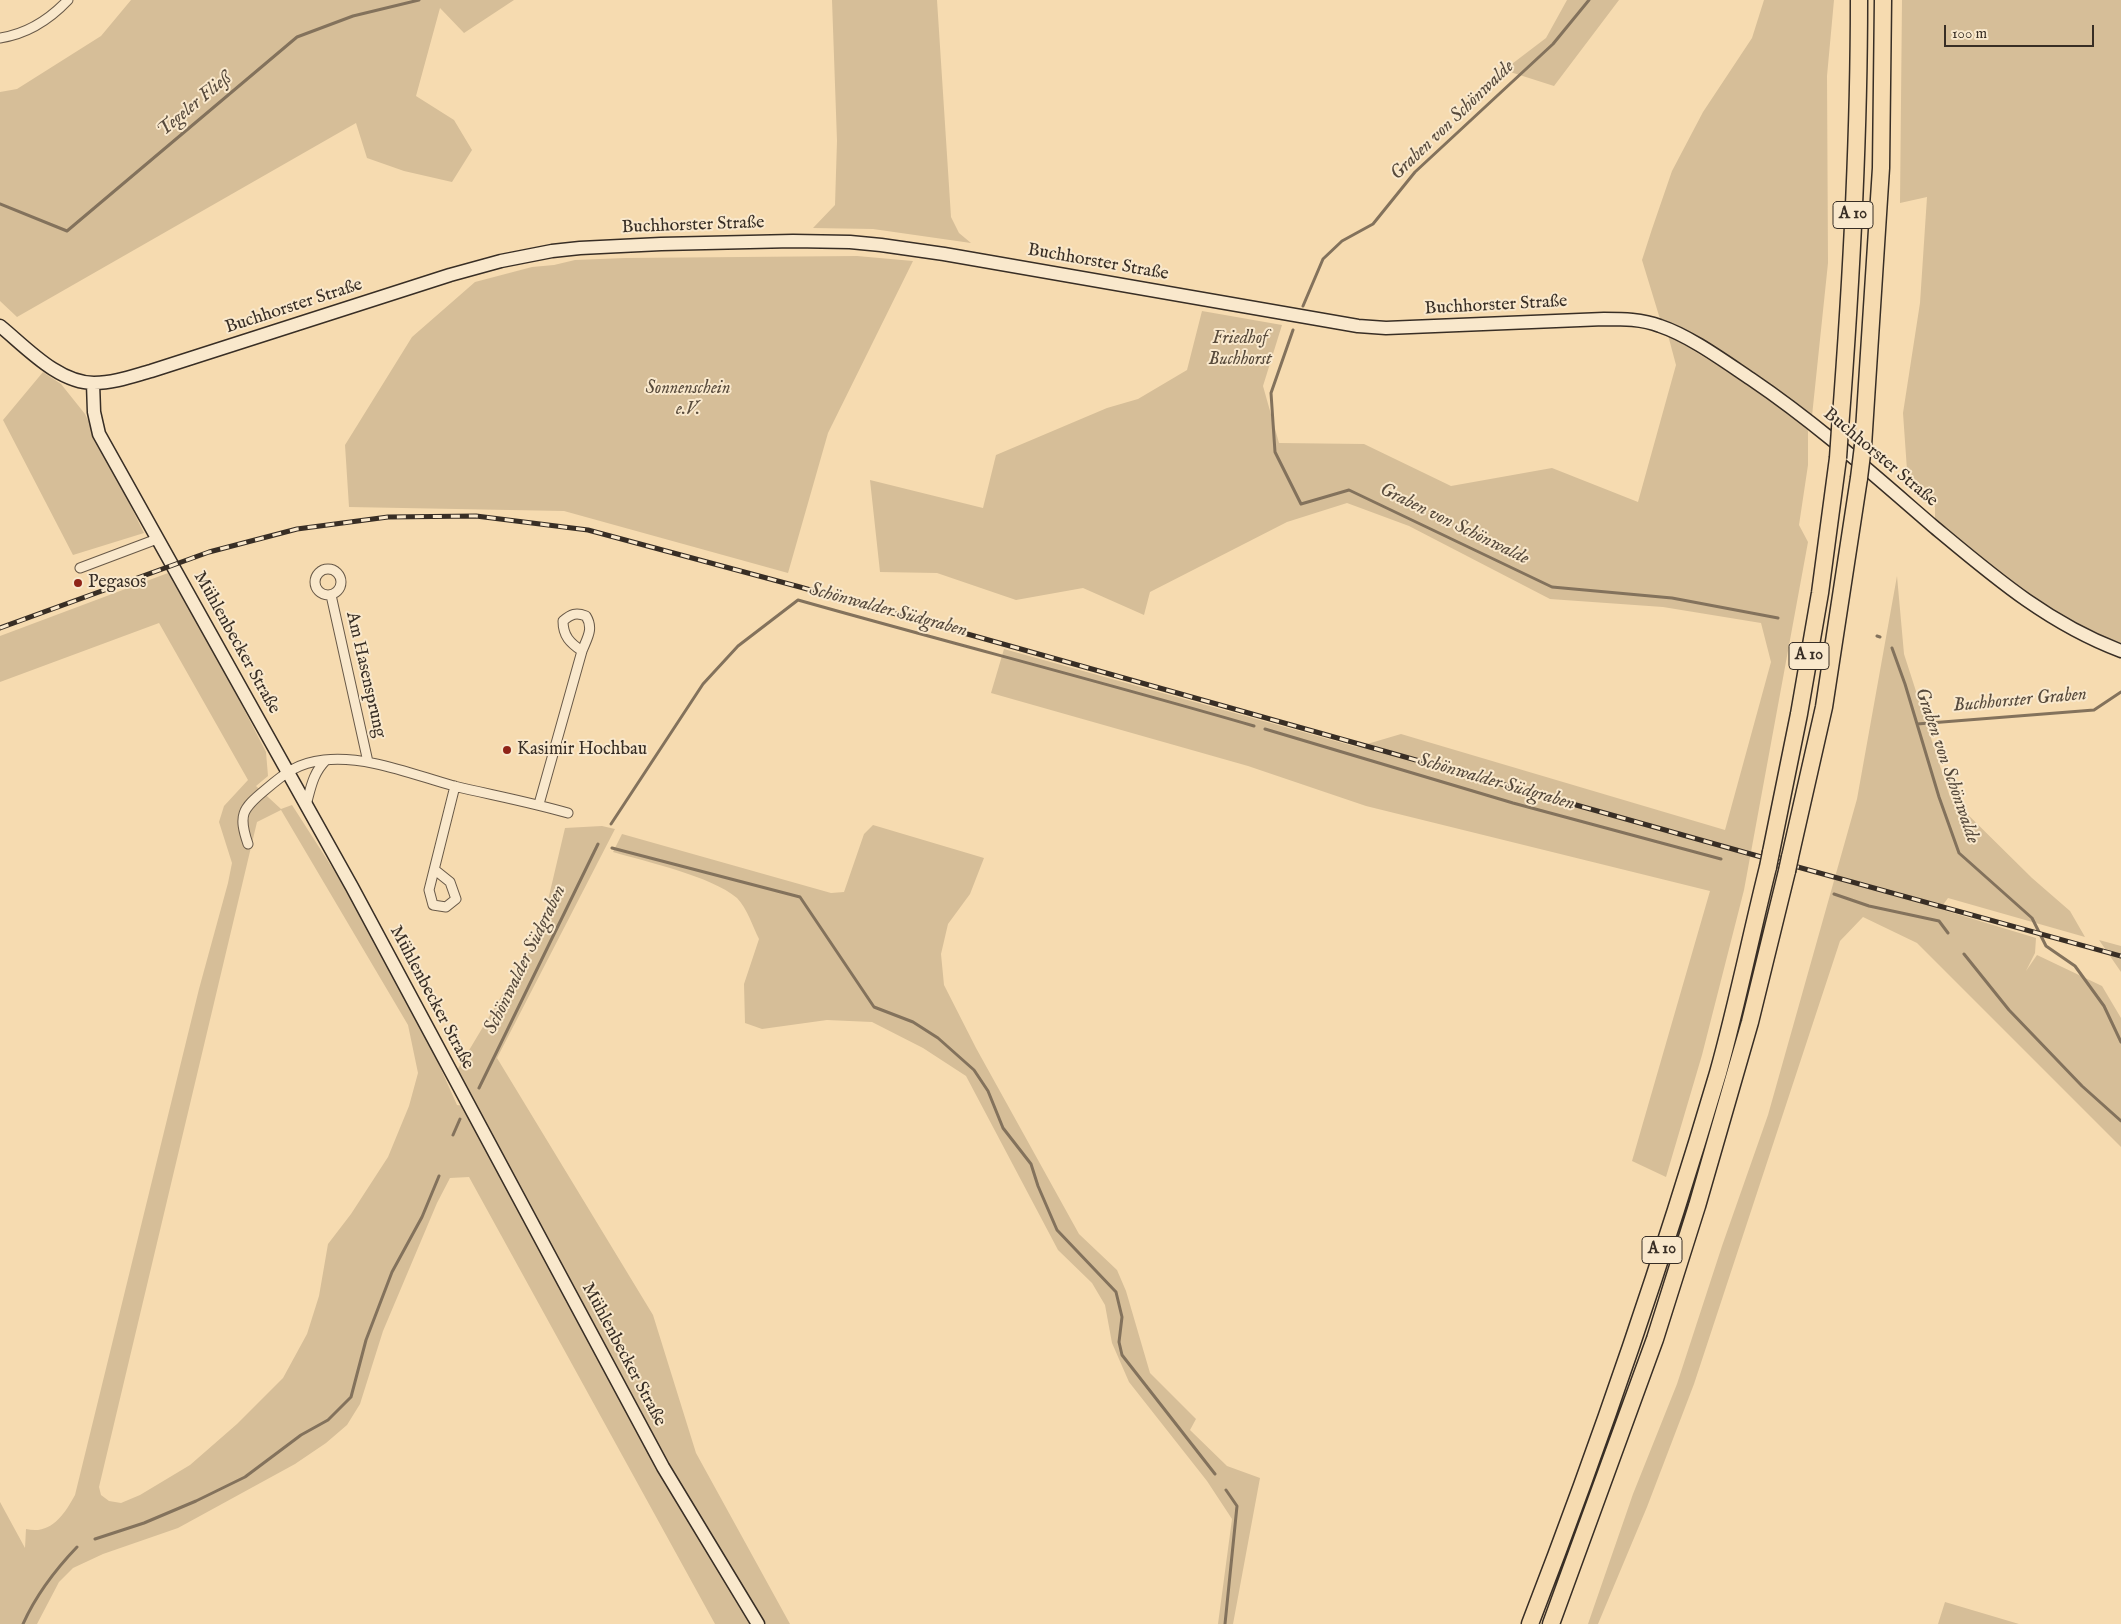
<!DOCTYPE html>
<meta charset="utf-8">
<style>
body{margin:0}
#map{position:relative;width:2121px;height:1624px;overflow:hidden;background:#f6dbb0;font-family:"IM FELL English",serif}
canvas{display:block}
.scale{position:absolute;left:1944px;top:25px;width:150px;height:22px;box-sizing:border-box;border:2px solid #382e25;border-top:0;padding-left:6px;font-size:15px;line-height:18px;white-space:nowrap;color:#382e25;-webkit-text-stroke:4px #f9e8cc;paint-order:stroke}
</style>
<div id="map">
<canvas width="2121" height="1624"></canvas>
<div class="scale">100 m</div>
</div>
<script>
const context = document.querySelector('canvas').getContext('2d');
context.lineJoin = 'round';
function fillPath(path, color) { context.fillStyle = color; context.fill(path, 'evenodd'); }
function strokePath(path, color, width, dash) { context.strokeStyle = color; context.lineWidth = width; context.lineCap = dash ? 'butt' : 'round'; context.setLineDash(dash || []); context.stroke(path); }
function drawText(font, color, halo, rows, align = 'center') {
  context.font = font + ' "IM FELL English",serif'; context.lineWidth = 4; context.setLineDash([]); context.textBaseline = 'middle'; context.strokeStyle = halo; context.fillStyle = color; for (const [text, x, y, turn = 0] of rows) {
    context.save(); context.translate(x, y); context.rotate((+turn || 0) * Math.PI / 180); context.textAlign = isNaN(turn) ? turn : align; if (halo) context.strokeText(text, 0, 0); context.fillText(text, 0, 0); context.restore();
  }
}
fillPath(new Path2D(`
 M131,0H514L464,33L440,8L416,96L454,120L472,150L452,182L404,171L367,158L356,123L17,317L0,301V92L17,89L101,36Z
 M832,0H937L951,217L959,233L971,243L873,229L813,228L835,205L837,141Z
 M1567,0H1619L1554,86L1504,70L1546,38Z
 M1764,0H1834L1827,76L1828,263L1812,416C1764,379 1714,346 1660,319L1642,260L1652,229L1672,171L1703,112L1752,38Z
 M1902,0H2121V645L2073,624L2016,587L1935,519V507L1907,470L1903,413L1920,303L1927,197L1900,203Z
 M857,256L913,261L828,433L788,573L564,511L349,507L345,445L412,337L475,282L532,267L554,265L575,260L625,258Z
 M1202,311L1282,325L1263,386L1279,443L1364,444L1451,486L1552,468L1638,502L1676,365L1668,335L1753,387L1808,428V465L1799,525L1808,542L1744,890L1702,1055L1666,1177L1632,1161L1710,891L1366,806L1248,766L991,693L1004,649L1357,747L1401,734L1725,830L1771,662L1761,623L1663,607L1550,599L1409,526L1347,503L1287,522L1150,592L1144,615L1083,588L1016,600L937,573L880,572L870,480L983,508L996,455L1107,408L1138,399L1187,370Z
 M43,372L61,384L85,414L144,533L73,555L3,420Z
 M168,573L218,659L266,752L268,776L256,786L281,809L292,805L353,900L428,1040L457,1105L474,1107L456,1072L541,930L565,828L602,826L615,829L497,1058L653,1315L696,1453L790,1624H715L469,1177L450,1178L437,1203L383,1331L360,1404L347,1425L326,1443L295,1464L178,1528L103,1554L73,1568L59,1582L37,1624H0V1502L25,1548L26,1529C51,1535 64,1515 75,1495L199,989L228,883L232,863L219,822L224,806L248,780L159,623L0,682V636ZM281,810L408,1025L418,1073L409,1106L388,1157L351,1214L328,1244L319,1296L307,1334L283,1378L237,1424L190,1465L140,1495L121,1503L109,1501L101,1495L99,1487L257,822Z
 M1897,576L1904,654L1950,797L2032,878L2070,911L2085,937L1948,898L1940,909L2036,938L2035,953L2026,971L2037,955L2102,986L2121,1018V1147L1917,943L1863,917L1840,941L1694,1384L1647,1507L1598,1624H1588L1633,1494L1677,1384L1722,1246L1768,1115L1857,799Z
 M873,825L984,858L970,894L948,924L941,954L944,985L976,1048L1079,1234L1117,1270L1126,1291L1150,1373L1196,1419L1190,1430L1227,1466L1260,1478L1233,1624H1218L1232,1519L1207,1481L1129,1382L1112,1343L1105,1305L1092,1283L1058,1250L966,1076L923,1048L872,1022L827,1020L762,1029L745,1023L744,984L759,939C753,927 747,908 737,898C711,876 647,862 613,852L622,834L831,893L844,892L864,834Z
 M2099,940L2121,946V972Z
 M1945,1602L2019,1624H1938Z`), '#d6be98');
strokePath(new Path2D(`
 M0,204L67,231L297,37L353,16L419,0
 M1303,306L1323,259L1342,241L1373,224L1415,172L1553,44L1589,0
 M1293,330L1271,393L1275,452L1301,504L1349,490L1552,587L1672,598L1778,618
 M1877,636L1880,637
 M1892,648L1905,684L1939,797L1959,853L2032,918L2046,946L2075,966L2104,1006L2121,1042
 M1917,724L2094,710L2121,692
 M1265,729L1513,803L1721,859
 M611,824L703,684L738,646L798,600C950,643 1103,682 1254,726
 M612,848L800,897L874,1007L913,1022L938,1038L974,1070L988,1091L1003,1128L1031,1164L1038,1186L1057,1230L1116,1292L1122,1317L1119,1342L1122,1355L1215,1474
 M1834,894L1869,906L1939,921L1948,933
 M1964,954L2009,1010L2082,1086L2121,1121
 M479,1088L598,844
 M453,1135L460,1119
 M95,1539L144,1523L196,1501L245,1477L301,1435L328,1420L351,1397L366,1340L392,1272L422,1217L439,1176
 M23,1624C36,1595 55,1570 77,1547
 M1225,1624L1237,1506L1226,1490`), '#83725c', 3);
const minor = new Path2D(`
 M0,38C27,34 50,19 68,0
 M80,568L157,539
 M315 582a13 13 0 1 1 26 0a13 13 0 1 1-26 0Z
 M331,595L368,762
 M539,804L582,651C587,638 594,629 586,616C576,612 571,614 563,621C563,636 570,643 582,651
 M306,805C311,787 313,773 326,760
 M248,844C238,815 242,809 265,790C285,773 297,763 324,760C366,755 414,775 454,786C492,795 530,802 568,813
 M435,870L450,882L456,899L446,907L433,905L429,890L455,786`);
const secondary = new Path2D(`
 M0,326C26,347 58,383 94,383C114,383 133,376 151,371L450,275L501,261L552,251L580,248L661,244L793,241L850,242L881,245L944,254L1358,326L1386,328L1604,319C1623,319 1642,319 1660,326C1690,336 1724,361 1751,379C1816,423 1874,475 1933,526C1993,576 2047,623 2121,651
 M93,383L94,412L99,434L352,887L663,1467L758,1624`);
const motorway = new Path2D(`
 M1840,429C1851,287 1859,143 1859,0
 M1863,446L1881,168L1883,0
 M1771,852L1799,714L1820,593L1838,458
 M1790,857L1824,707L1859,478
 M1530,1624C1600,1443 1663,1259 1718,1073C1737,1005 1751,935 1768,867
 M1551,1624L1655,1339L1697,1206L1750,1022L1787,871`);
strokePath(minor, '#685948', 11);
strokePath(secondary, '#382e25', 15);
strokePath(motorway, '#382e25', 19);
strokePath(minor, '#f9e8cc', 9);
strokePath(secondary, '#f9e8cc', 12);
strokePath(motorway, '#f6dbb0', 16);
const rail = new Path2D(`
 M0,628L209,552L297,529L388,517L476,516L588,530L800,587L1747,853L2121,956`);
strokePath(rail, '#382e25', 5);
strokePath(rail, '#f9e8cc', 3, [9]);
const motorwayBridge = new Path2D(`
 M1838,458L1840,429
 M1859,478L1863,446
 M1768,867L1771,852
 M1787,871L1790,857`);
strokePath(motorwayBridge, '#382e25', 19, []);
strokePath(motorwayBridge, '#f6dbb0', 16);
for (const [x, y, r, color] of [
 [78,583,5,"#8f2418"],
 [507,750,5,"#8f2418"]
]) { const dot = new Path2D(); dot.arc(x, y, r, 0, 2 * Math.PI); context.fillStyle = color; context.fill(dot); strokePath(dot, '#f9e8cc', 2); }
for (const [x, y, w] of [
 [1853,215,40],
 [1809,656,40],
 [1662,1250,40]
]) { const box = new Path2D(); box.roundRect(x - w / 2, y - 13.5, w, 27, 4); context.fillStyle = '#f9e8cc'; context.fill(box); strokePath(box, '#382e25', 1); }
drawText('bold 16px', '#382e25', null, [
 ["A 10",1853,215],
 ["A 10",1809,656],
 ["A 10",1662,1250]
]);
drawText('18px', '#382e25', '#f9e8cc', [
 ["Buchhorster Straße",693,226,-2],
 ["Buchhorster Straße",1098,263,10],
 ["Buchhorster Straße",1496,306,-3],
 ["Buchhorster Straße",294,307,-18],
 ["Buchhorster Straße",1880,458,40],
 ["Mühlenbecker Straße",236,643,61],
 ["Am Hasensprung",365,675,77],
 ["Mühlenbecker Straße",431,998,62],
 ["Mühlenbecker Straße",623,1355,62]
]);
drawText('italic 18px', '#584b3c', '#f9e8cc', [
 ["Friedhof",1240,339],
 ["Buchhorst",1240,360],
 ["Sonnenschein",688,389],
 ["e.V.",688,410]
]);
drawText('18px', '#382e25', '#f9e8cc', [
 ["Pegasos",88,583],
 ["Kasimir Hochbau",517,750]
], 'left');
drawText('italic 19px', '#574a3c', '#f9e8cc', [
 ["Tegeler Fließ",195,105,-40],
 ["Graben von Schönwalde",1453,121,-44],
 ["Graben von Schönwalde",1454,525,26],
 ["Schönwalder Südgraben",888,611,15],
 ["Buchhorster Graben",2020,701,-5],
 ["Graben von Schönwalde",1946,766,71],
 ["Schönwalder Südgraben",1496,783,16],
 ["Schönwalder Südgraben",526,960,-64]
]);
</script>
